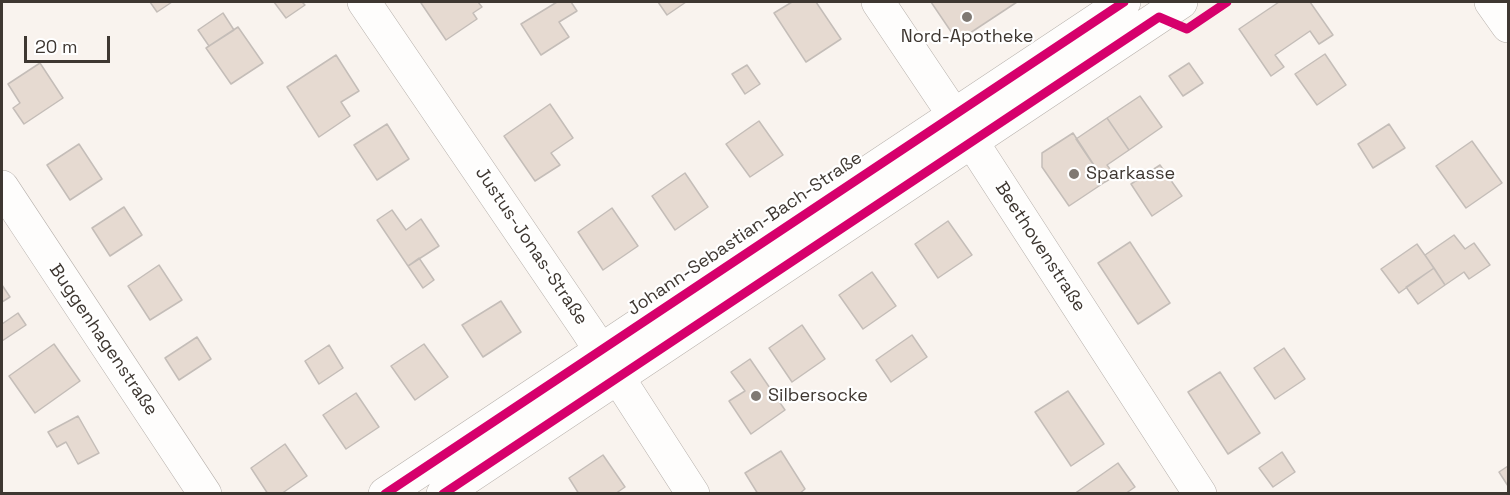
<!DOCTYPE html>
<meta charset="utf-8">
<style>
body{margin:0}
#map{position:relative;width:1510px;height:495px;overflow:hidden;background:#f9f3ee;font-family:"Space Grotesk",sans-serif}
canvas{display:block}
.frame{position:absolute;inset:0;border:3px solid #3e3731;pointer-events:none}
.scale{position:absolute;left:24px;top:36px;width:86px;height:27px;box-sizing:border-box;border:3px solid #3e3731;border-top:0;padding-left:8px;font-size:18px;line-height:21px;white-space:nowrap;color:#3e3731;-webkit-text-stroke:4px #fff;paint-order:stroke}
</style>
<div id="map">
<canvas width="1510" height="495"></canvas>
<div class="frame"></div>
<div class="scale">20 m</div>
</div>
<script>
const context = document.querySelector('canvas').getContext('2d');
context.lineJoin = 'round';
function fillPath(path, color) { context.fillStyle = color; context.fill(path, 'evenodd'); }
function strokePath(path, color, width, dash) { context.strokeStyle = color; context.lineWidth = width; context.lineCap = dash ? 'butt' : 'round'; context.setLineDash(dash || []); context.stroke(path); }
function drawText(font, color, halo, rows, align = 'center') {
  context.font = font + ' "Space Grotesk",sans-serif'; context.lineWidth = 4.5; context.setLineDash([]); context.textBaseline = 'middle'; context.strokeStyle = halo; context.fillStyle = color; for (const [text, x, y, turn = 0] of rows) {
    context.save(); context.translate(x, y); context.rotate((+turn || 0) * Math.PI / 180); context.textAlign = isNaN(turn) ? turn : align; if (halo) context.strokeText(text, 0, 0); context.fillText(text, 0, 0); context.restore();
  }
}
const building = new Path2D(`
 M150,2H172L157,12Z
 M274,2H302L305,5L286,18Z
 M423,2H478L482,7L473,13L477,19L446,40L421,3Z
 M557,2H571L577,11L559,22L569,37L541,55L521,24Z
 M658,2H686L667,15Z
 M792,2H816L841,39L806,62L774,13Z
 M931,2H1017L967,35L952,33Z
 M1279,2H1310L1333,35L1319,44L1310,31L1275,55L1284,67L1271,76L1239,29Z
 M223,13L234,30L209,46L198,30Z
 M238,27L263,63L231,84L206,48Z
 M1325,54L1346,85L1317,105L1295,74Z
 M336,55L359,91L341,102L350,116L319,137L287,87Z
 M40,63L63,98L24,124L13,108L20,103L8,84Z
 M1189,63L1203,83L1183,96L1169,76Z
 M747,65L760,84L745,94L732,74Z
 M1140,96L1162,127L1129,150L1107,118Z
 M550,104L573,138L551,153L560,165L535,181L504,136Z
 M1107,118L1129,150L1107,165L1115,176L1105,182L1076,139Z
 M759,121L783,155L750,177L726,144Z
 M387,124L409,159L377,180L354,145Z
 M1389,124L1405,148L1373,168L1358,144Z
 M1073,133L1105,182L1069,206L1042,167V153Z
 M1472,141L1502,183L1466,208L1436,166Z
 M79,144L102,179L70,200L47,165Z
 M1160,165L1182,196L1152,216L1131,184Z
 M685,173L708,207L675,230L652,196Z
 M124,207L142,235L110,256L92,228Z
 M612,208L638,246L603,270L578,232Z
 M392,210L406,230L421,219L439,246L408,266L377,220Z
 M948,221L972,255L938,278L915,244Z
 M1454,235L1465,249L1474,243L1490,265L1469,279L1464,272L1445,285L1425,255Z
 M1130,242L1170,303L1138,324L1098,263Z
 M1417,244L1434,268L1399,293L1381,269Z
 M419,258L434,280L423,288L408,266Z
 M159,265L182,300L150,320L128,286Z
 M1434,268L1445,285L1418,304L1406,287Z
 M872,272L896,306L863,329L839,295Z
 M2,285L10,297L2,302Z
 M501,301L521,332L483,357L462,325Z
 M18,313L26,325L2,341V324Z
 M802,325L825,359L792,382L769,348Z
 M912,335L927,357L891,382L876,360Z
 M197,337L211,359L179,380L165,358Z
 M54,344L80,381L35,413L9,376Z
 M424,344L448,377L415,400L391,366Z
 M329,345L343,368L319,384L305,361Z
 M1284,348L1305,379L1275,399L1254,368Z
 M750,359L785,410L751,434L729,401L745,391L731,372Z
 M1220,372L1260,433L1228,454L1188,392Z
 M1068,391L1104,444L1071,466L1035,412Z
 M356,393L379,427L346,449L323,415Z
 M78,416L99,453L78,464L66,442L57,447L48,432Z
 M285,444L307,476L281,494H268L251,468Z
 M781,451L805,489L799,494H758L745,473Z
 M1282,452L1295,472L1273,487L1259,468Z
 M603,455L625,487L615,494H579L569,478Z
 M1118,463L1135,487L1125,494H1074Z
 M1508,466V486L1499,472Z`);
fillPath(building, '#e6dad1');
strokePath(building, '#c4bdb8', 1.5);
const minor = new Path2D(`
 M364,2L588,331L693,494
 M878,2L972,142L1200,494
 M1491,2L1508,26
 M2,187L205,494`);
const tertiary = new Path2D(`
 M385,494L1124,2
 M443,494L1181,2`);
strokePath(minor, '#b5afaa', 34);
strokePath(tertiary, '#b5afaa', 34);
strokePath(minor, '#fefdfc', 33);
strokePath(tertiary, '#fefdfc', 33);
strokePath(new Path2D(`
 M385,494L1124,2
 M443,494L1159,17L1187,29L1227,2`), '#d6006c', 9);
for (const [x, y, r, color] of [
 [967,17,6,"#7f7973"],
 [1074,174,6,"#7f7973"],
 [756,396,6,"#7f7973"]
]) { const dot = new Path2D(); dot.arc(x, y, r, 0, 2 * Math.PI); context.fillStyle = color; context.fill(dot); strokePath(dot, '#fff', 2); }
drawText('18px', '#3e3731', '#fff', [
 ["Nord-Apotheke",967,37,"center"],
 ["Sparkasse",1086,174],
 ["Silbersocke",768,396]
], 'left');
drawText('18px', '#3e3731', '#fff', [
 ["Johann-Sebastian-Bach-Straße",745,234,-34],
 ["Justus-Jonas-Straße",531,246,56],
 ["Beethovenstraße",1040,247,57],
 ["Buggenhagenstraße",103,340,56]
]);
</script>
